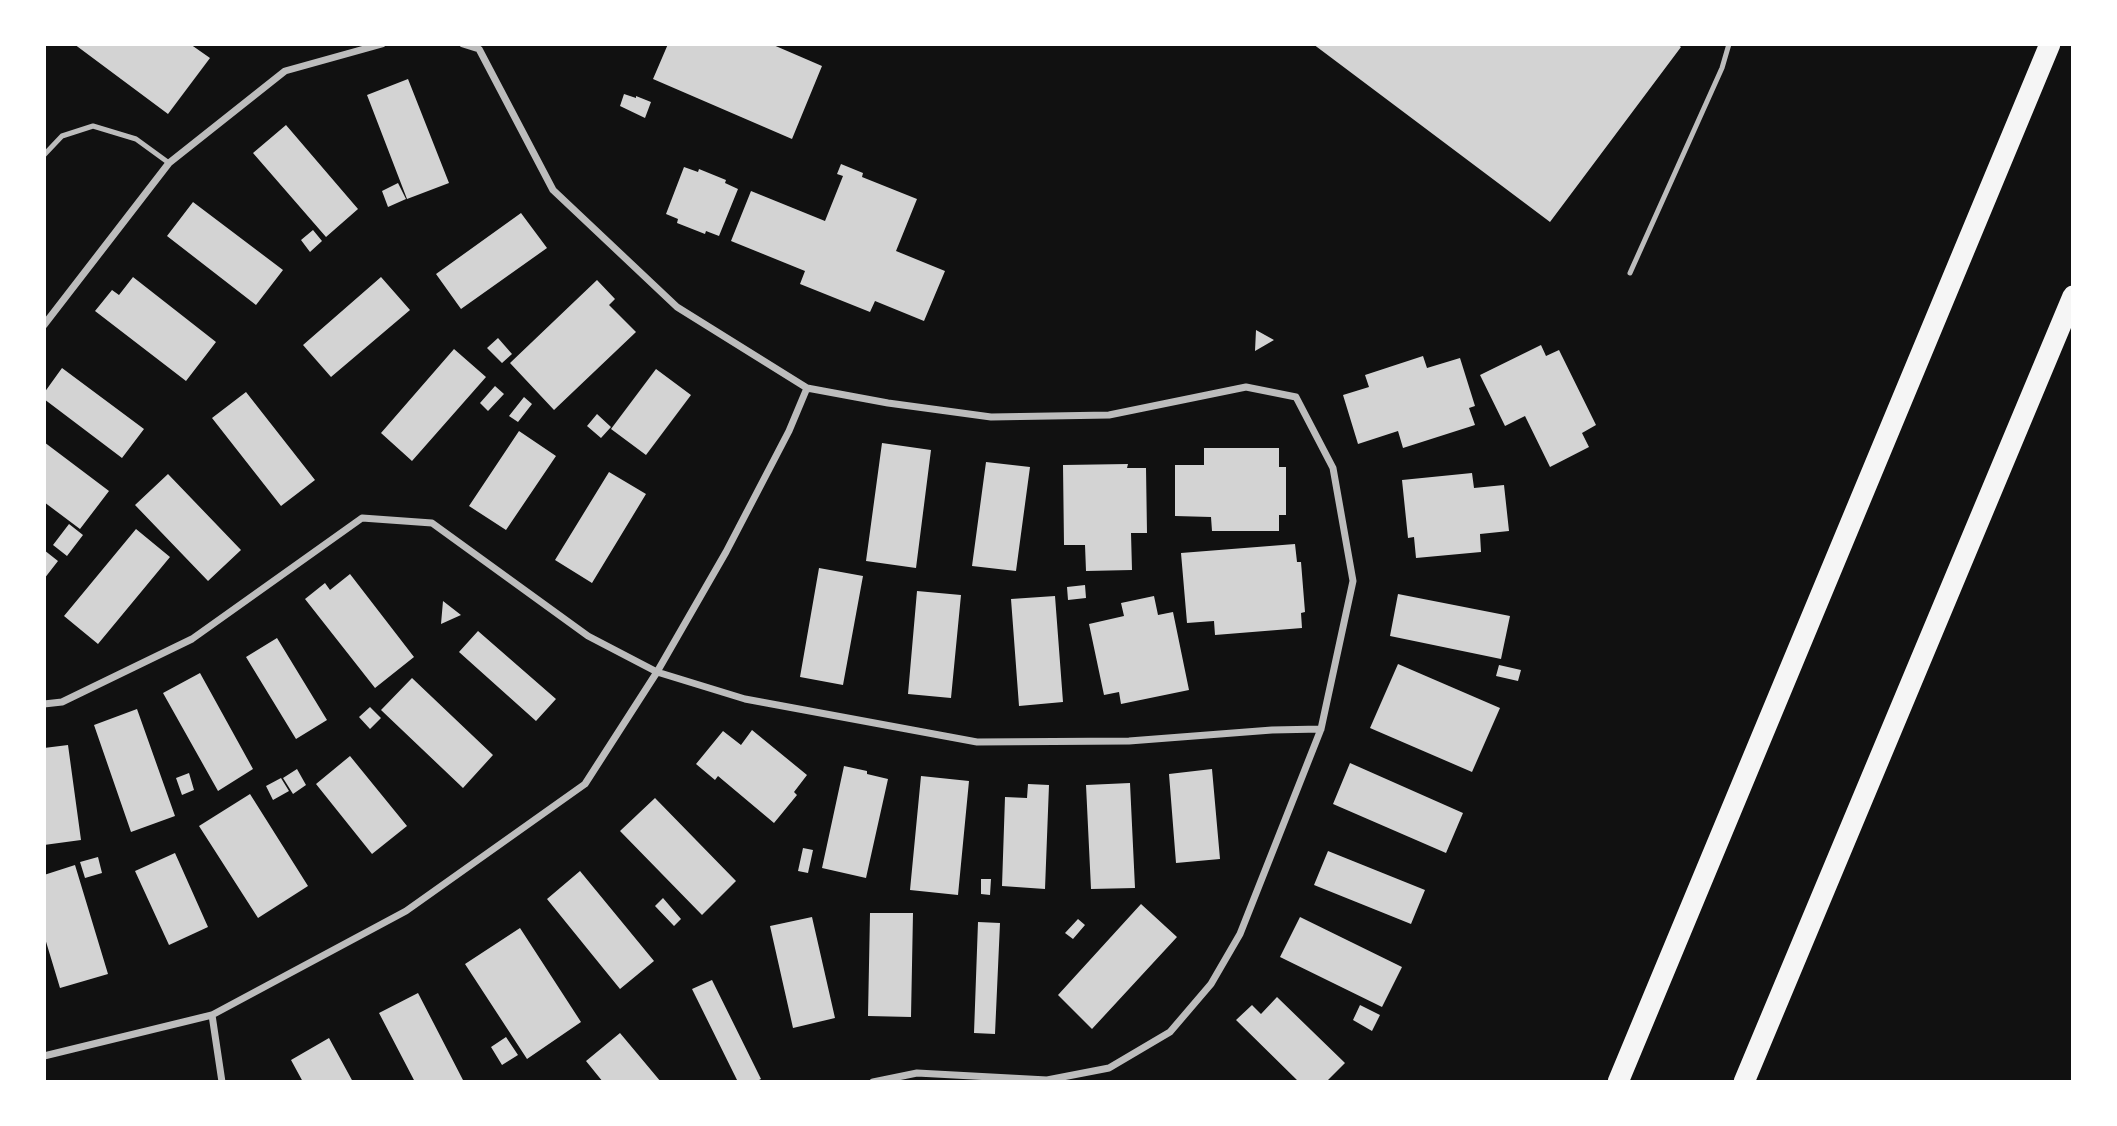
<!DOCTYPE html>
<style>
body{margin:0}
#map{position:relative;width:2117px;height:1126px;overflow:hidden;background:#111;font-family:"Open Sans",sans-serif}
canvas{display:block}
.frame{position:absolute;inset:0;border:46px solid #fff;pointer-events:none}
</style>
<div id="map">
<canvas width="2117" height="1126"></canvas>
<div class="frame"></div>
</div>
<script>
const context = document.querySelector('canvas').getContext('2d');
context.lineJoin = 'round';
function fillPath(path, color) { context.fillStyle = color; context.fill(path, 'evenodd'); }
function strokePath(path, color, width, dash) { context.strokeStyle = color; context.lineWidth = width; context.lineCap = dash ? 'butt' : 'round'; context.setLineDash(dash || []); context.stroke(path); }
fillPath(new Path2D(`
 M74,44H190L210,58L168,114Z
 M668,44H771L822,66L792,139L653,79Z
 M1313,44H1677L1681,47L1550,222Z
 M408,79L449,183L407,199L367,95Z
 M624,94L636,98V96L651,102L645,118L620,106Z
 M286,125L358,209L326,237L253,153Z
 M841,164L863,173L862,177L917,199L896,251L945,271L924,321L875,301L870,312L800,284L805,271L731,241L751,191L825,221L843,176L837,174Z
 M684,167L698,172L699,169L726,180L725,183L738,189L719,236L706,231L705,234L677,223L678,219L666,214Z
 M398,183L406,199L388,207L382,191Z
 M193,202L283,270L256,305L167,236Z
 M521,213L547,248L461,309L436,274Z
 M313,230L322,241L310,252L301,240Z
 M133,277L216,342L186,381L95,311L112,290L119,295Z
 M381,277L410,310L331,377L303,345Z
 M597,280L615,299L609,305L636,332L554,410L510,363Z
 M1256,330L1274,340L1255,351Z
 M498,338L512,354L502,363L487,348Z
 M1541,345L1546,356L1559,350L1596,425L1582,433L1589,447L1550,467L1525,416L1505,426L1480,375Z
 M454,349L486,377L412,461L381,433Z
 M1423,356L1427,368L1460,358L1475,406L1469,408L1475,425L1403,448L1398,431L1358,444L1343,395L1369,387L1365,375Z
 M62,368L144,429L122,458L44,399V393Z
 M656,369L691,395L646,455L611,429Z
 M495,386L504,394L488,411L480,403Z
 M246,392L315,480L281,506L212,418Z
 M524,397L532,404L518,422L509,416Z
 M597,414L611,427L601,438L587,426Z
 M519,431L556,456L506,530L469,506Z
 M44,442L109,491L80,529L44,502Z
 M882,443L931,450L916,568L866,561Z
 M1204,448H1279V467H1286V515H1279V531H1212L1211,517L1175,516V465H1204Z
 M986,462L1030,467L1016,571L972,566Z
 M1128,464L1127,468H1146L1147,533H1131L1132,570L1086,571L1085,545H1064L1063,465Z
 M609,472L646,494L592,583L555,560Z
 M1472,473L1474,488L1504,485L1509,531L1480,534L1481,552L1416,558L1414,537L1408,538L1402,480Z
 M168,474L241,550L208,581L135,505Z
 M69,524L83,535L67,556L53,545Z
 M136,529L170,557L98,644L64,616Z
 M1295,544L1297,562H1301L1305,612L1301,613L1302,628L1215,635L1214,621L1187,623L1181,553Z
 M44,550L58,561L44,579Z
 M819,568L863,576L843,685L800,677Z
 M350,574L414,657L375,688L305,599L325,583L330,590Z
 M1085,585L1086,598L1068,600L1067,587Z
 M917,591L961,595L951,698L908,694Z
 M1398,594L1510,616L1501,659L1390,636Z
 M1055,596L1063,702L1019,706L1011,599Z
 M1154,596L1158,615L1173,612L1189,690L1121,704L1119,692L1104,695L1089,624L1124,616L1121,603Z
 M443,601L461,615L441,624Z
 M478,631L556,699L536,721L459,652Z
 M277,638L327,720L296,739L246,657Z
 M1398,664L1500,708L1472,772L1370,728Z
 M1499,665L1521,670L1518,681L1496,676Z
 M200,673L253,769L218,791L163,693Z
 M412,678L493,755L463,788L381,710Z
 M370,707L381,718L370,729L359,717Z
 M137,709L175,816L131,832L94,725Z
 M752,730L807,775L794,792L797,795L774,823L718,776L715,780L696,764L723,731L741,745Z
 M68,745L81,840L44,845V748Z
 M350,756L407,826L372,854L316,784Z
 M1350,763L1463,813L1446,853L1333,804Z
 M844,766L867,771V774L888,779L866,878L822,868Z
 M297,769L306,785L293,794L283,778Z
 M1212,769L1220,859L1176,863L1169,774Z
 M189,773L194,790L182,795L176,778Z
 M921,776L969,781L958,895L910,890Z
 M281,778L289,791L273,800L266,786Z
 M1130,783L1135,888L1091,889L1086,785Z
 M1028,784L1049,785L1045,889L1002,886L1005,797L1027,798Z
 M250,794L308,886L258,918L199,826Z
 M655,798L736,881L702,915L620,831Z
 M803,848L813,850L808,873L798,871Z
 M1328,851L1425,890L1411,924L1314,885Z
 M175,853L208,927L169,945L135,871Z
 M98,857L102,873L85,878L80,862Z
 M75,865L108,974L60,988L44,935V875Z
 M580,871L654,961L620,989L547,899Z
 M981,879H991L990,895L981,894Z
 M663,898L681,919L674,926L655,906Z
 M1141,904L1177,937L1092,1029L1058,995Z
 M870,913H913L911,1017L868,1016Z
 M812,917L835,1018L793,1028L770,926Z
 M1300,917L1402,967L1382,1007L1280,957Z
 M1078,919L1085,925L1073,939L1065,933Z
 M978,922L1000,923L995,1034L974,1033Z
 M520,928L581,1022L527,1059L465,964Z
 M712,980L761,1079L755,1082H738L692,989Z
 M418,993L464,1082H415L379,1013Z
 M1277,997L1345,1063L1326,1082H1299L1236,1020L1252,1005L1261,1014Z
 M1360,1005L1380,1015L1372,1031L1353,1020Z
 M620,1033L661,1082H603L586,1061Z
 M506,1037L518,1055L502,1065L491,1047Z
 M329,1038L353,1082H303L291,1060Z`), '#d3d3d3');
strokePath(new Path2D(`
 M44,155L62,136L93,126L136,139L169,163
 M1630,273L1722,68L1729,44`), '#bcbcbc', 5);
strokePath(new Path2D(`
 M463,44L479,49L553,190L677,307L807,388L888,403L991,417L1109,415L1246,387L1296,397L1333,468L1353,581L1321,729L1240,934L1211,984L1170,1032L1109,1068L1047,1080L917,1073L873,1082
 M44,325L169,163L285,71L382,44
 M44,704L62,702L192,639L362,518L432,523L588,636L657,672L745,699L977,742L1129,741L1272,730L1321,729
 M212,1015L222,1082
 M44,1056L212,1015L406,911L585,784L657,672L726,552L789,431L807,388`), '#bcbcbc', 7);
strokePath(new Path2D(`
 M1618,1082L2050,44
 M1744,1082L2073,296`), '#f5f5f5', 21);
</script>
